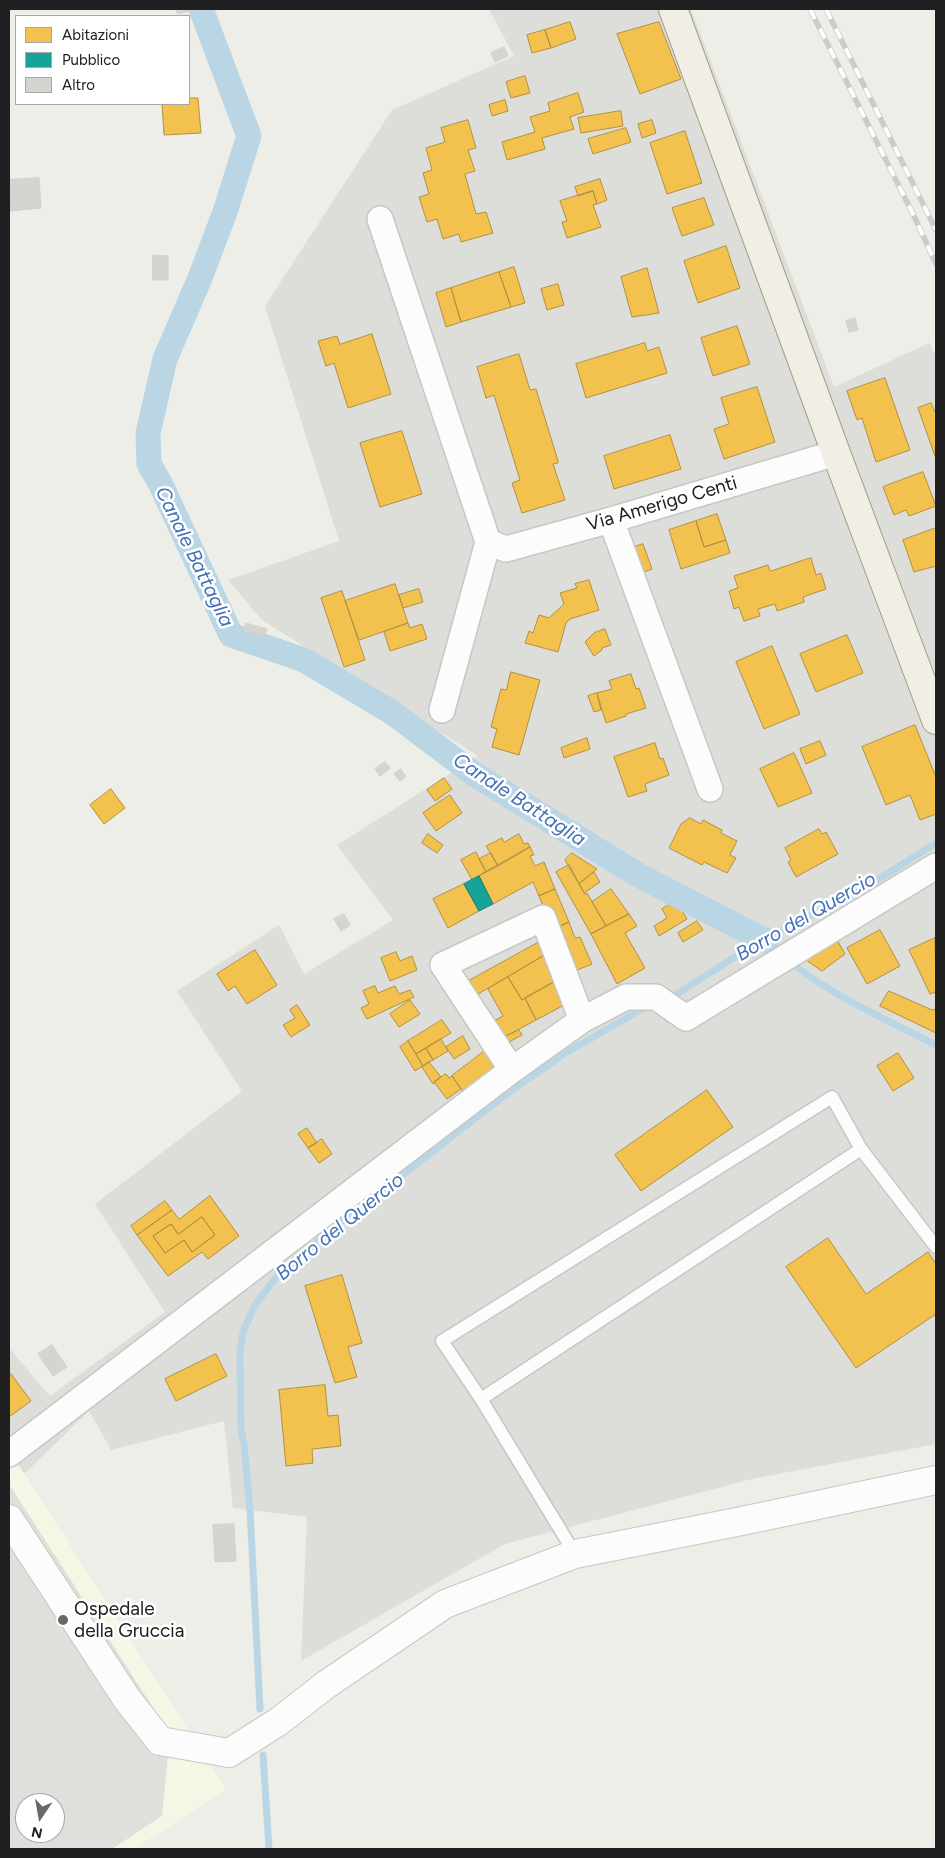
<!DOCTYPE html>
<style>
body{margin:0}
#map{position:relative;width:945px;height:1858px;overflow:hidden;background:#eeeee9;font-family:Figtree,sans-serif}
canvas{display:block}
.frame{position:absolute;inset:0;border:10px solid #202020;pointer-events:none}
.legend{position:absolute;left:15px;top:15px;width:175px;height:90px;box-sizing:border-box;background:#fff;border:1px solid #a6a6a6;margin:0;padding:6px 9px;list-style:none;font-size:15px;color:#202020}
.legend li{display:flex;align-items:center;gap:10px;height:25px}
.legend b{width:25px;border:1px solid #a6a6a6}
.north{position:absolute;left:15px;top:1793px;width:50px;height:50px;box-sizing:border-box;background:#fff;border:1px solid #a6a6a6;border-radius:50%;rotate:192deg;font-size:14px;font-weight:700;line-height:20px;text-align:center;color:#202020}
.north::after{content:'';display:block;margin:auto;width:18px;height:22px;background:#686866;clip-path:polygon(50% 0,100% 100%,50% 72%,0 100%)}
</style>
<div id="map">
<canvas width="945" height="1858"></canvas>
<div class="frame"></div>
<ul class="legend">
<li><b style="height:14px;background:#f2c14e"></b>Abitazioni</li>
<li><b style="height:14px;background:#17a398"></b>Pubblico</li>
<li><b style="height:14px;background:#d5d4d0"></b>Altro</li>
</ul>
<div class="north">N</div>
</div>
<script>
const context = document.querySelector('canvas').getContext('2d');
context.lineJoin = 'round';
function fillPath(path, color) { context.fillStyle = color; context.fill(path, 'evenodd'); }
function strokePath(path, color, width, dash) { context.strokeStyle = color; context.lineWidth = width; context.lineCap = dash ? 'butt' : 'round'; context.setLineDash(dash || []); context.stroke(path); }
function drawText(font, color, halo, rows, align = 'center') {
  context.font = font + ' Figtree,sans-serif'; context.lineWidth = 5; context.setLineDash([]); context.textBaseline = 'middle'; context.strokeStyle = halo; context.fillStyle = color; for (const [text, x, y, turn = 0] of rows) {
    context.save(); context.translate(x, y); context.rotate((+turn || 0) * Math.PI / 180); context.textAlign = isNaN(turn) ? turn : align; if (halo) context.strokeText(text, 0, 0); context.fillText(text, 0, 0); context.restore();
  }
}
fillPath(new Path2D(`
 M489,9H691L834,387L929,343L936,356V1444L752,1479L505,1544L301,1661L307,1517L233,1508L224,1421L111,1450L89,1411L22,1476L9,1456V1352L11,1350L50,1396L165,1312L95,1204L242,1091L177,991L279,925L304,974L393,920L337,845L478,756L262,620L228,580L339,541L265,306L392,110L514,56Z`), '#ddddda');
fillPath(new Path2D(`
 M9,1450L226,1789L134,1849H9ZM25,1803H55V1833H25Z`), '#f5f7e5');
fillPath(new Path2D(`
 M9,1484L170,1734L162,1816L112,1849H9ZM25,1803H55V1833H25Z`), '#dfdfdc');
const homes = new Path2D(`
 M570,22L576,39L551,48L545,30Z
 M659,22L681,79L640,94L617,34Z
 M545,30L551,48L532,53L527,35Z
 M525,76L530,93L511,98L506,82Z
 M578,93L584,112L570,117L574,129L542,138L545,149L507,160L502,142L535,132L530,117L550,111L548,103Z
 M189,98H198L201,133L164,135L162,104H189Z
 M505,100L508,111L492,116L489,105Z
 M621,111L623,126L581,133L578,118Z
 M468,120L476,148L468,150L475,171L465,174L476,214L486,212L493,233L461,242L459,234L443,239L437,219L427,222L419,197L429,194L423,173L432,170L426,148L445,142L441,128Z
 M652,120L656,133L642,138L638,124Z
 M626,128L631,142L593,154L588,139Z
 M685,131L702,183L667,194L650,143Z
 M600,179L607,200L597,204L593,191L578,196L575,187Z
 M593,191L597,204L593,205L601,227L567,238L562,222L567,221L560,201Z
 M704,198L714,225L682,236L672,208Z
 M726,246L740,288L698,303L684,261Z
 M514,267L525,303L511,307L499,272Z
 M647,268L659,313L632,317L621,277Z
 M499,272L511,307L461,322L451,288Z
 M558,284L564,305L547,310L541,289Z
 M451,288L461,322L446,327L436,293Z
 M737,326L750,364L713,376L701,338Z
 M372,334L391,394L348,408L334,363L326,366L318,341L337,336L340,344Z
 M645,343L647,351L659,347L667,373L586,398L576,364Z
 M519,354L530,390L536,389L539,399L558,461V463L553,464L565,500L522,513L512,483L520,480L494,395L486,398L477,367Z
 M885,378L910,450L876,462L862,418L857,420L847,391Z
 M757,387L775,442L724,459L714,429L729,424L721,398Z
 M931,403L936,414V459L918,408Z
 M402,431L422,494L380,507L360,443Z
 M670,435L681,469L614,489L604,456Z
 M923,472L936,506L909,516L906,510L894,515L883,487Z
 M717,514L726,540L704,547L696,521Z
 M696,521L704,547L726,540L730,553L681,569L669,530Z
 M936,528V566L914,572L903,540Z
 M643,544L652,569L641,573L632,548Z
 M811,558L816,575L821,573L826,589L803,597L804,602L777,611L775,604L758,609L760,616L744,621L739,607L734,609L729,591L738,588L734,576L768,565L770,571Z
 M589,580L599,610L570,619L566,623L558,652L525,643L529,631L533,633L539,615L549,618L564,604L560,593L577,588L575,584Z
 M395,584L408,623L359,640L345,601Z
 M419,589L423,602L403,608L399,595Z
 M342,591L365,660L344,667L321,598Z
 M408,623L410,628L422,624L427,639L390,651L384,632Z
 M605,629L611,645L602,648V650L594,656L585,642L594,633Z
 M847,635L863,673L816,692L800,654Z
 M772,646L800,714L764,729L736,662Z
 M511,672L540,680L519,755L492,747L497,729L491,727L501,689L506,690Z
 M631,674L636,689L639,688L646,708L626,714V716L606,723L597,693L612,689L609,681Z
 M597,693L601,710L594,712L588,696Z
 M915,725L936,777V814L920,820L910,795L886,805L862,747Z
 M587,738L590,749L564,758L561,748Z
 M820,741L826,755L806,764L800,749Z
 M655,743L660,759L663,758L669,775L645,784L647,791L628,797L614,757Z
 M794,753L812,793L778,807L760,769Z
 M444,778L452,789L435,801L427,790Z
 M111,789L125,808L104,824L90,805Z
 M450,795L462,813L436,831L423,813Z
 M690,818L701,824L703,820L722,830L721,833L737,841L730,855L736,858L727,873L704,862L702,865L669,848L681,824Z
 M819,829L822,834L826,832L838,854L796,877L788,862L791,860L785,848Z
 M428,834L443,845L437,853L422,843Z
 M519,834L524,844L528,843L530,847L498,866L486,846L502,838L504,842Z
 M530,847L534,855L530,856L535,866L544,862L555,889L539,896L533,882L493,904L479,876Z
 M476,852L486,872L472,880L461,860Z
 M491,853L498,866L486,872L479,859Z
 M572,853L597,869L579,884L565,860Z
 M569,865L585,894L587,893L606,926L591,934L556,872Z
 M594,872L600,882L584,893L579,884Z
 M464,884L479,911L448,928L433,899Z
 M555,889L569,922L553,930L539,896Z
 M611,889L629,914L606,926L592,902Z
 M676,901L687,919L659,936L654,926L667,918L662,909Z
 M629,914L637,926L625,933L645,968L617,984L591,934Z
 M697,921L703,930L683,942L678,933Z
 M569,922L575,938L580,937L592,964L570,973L553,930Z
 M880,930L900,966L867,984L847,948Z
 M935,938L936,992L930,994L909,950Z
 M543,940L550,952L473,997L465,983Z
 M837,940L845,954L822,971L803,958Z
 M255,950L277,985L247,1004L235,986L228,991L217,974Z
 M396,952L400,961L412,956L417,970L390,981L381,958Z
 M550,952L556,981L522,1000L508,977Z
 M508,977L522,1000L525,998L536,1020L499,1040L490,1023L503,1016L488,989Z
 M556,981L568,1003L536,1020L525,998Z
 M375,986L378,993L395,986L399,994L410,990L414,997L367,1019L361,1008L369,1004L363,991Z
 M889,991L932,1010L936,1009V1033L880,1006Z
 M410,1000L420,1014L399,1027L390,1014Z
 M297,1005L310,1025L291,1037L283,1025L295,1018L290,1010Z
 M442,1020L451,1033L416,1054L408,1041Z
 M519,1030L522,1035L509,1042L505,1037Z
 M463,1036L470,1049L454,1059L446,1047Z
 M441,1039L448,1051L433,1060L426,1048Z
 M408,1041L423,1066L415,1071L400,1047Z
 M426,1048L433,1060L423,1066L416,1054Z
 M486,1050L502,1071L467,1097L452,1076Z
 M898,1053L914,1078L893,1091L877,1066Z
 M429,1062L441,1077L433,1084L422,1067Z
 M446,1074L449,1078L452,1076L461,1089L447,1099L434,1082Z
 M707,1090L733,1127L641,1191L615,1155Z
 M307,1128L317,1143L308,1148L298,1134Z
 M322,1139L332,1154L319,1163L308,1148Z
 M210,1196L239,1236L208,1259L202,1252L168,1276L137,1235L172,1210L179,1219ZM202,1217L215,1235L192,1252L184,1240L165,1253L153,1236L171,1224L178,1234Z
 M165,1201L172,1210L137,1235L131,1226Z
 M202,1217L215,1235L192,1252L184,1240L165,1253L153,1236L171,1224L178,1234Z
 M828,1238L866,1294L928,1252L936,1264V1314L856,1368L786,1267Z
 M342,1275L362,1343L348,1347L357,1377L335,1383L305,1286Z
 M216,1354L227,1376L176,1401L165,1379Z
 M11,1374L31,1401L9,1417V1376Z
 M325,1385L328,1416L338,1415L341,1446L312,1449L313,1463L286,1466L279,1390Z`);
fillPath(homes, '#f2c14e');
strokePath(homes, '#b39140', 1);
const public = new Path2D(`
 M479,876L493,904L479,911L464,884Z`);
fillPath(public, '#17a398');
strokePath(public, '#1a7c74', 1);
strokePath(new Path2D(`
 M789,961C830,995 889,1021 936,1045
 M677,994L733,958L882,877L936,843
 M260,1709L250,1509L244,1444L241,1429L240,1351L243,1332L255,1305L277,1276L330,1231L512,1090L564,1054L642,1009
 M263,1755L269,1849`), '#bad6e4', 7);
strokePath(new Path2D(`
 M201,9L249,136L225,212L200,278L165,359L148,433L149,464L160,483L231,635L304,660L393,713L474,774L638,875L766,941`), '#bad6e4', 25);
const building = new Path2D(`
 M176,9H192L193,10L178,14Z
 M504,47L508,56L495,62L491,53Z
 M39,178L41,208L10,211L9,180Z
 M153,255L168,256V280H153Z
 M855,318L858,330L849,332L846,321Z
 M246,623L267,629L264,637L243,631Z
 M385,762L390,768L380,776L375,769Z
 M401,769L406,777L400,781L394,774Z
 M344,914L350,925L341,931L334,919Z
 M52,1345L67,1367L53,1376L38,1354Z
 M234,1524L236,1561L215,1562L213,1525Z`);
fillPath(building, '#d5d4d0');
strokePath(building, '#d2cfca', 1);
const service = new Path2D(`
 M861,1149L936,1247
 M481,1399L442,1341L832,1097L861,1149L481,1399L575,1554`);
const minor = new Path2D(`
 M380,219L488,542L442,710
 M611,520L710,789
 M488,542L506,549L611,520L836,453
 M512,1070L443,965L543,918L582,1020
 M9,1454L512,1070L582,1020L626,997H656L686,1018L936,866`);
const tertiary = new Path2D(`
 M9,1519L127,1699L160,1741L229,1753L278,1722L327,1684L445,1604L575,1554L742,1521L936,1480`);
const primary = new Path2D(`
 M673,9L836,453L936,720`);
strokePath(service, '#c7c7c5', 15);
strokePath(minor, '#c7c7c5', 28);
strokePath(tertiary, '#c7c7c5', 30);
strokePath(primary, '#a59f85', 30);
strokePath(service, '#fcfcfc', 12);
strokePath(minor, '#fcfcfc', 25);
strokePath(tertiary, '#fcfcfc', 28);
strokePath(primary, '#f1eee6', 28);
const rail = new Path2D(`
 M810,9L914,216L936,264
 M826,9L936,230`);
strokePath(rail, '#cbcbca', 5.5);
strokePath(rail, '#fff', 4, [11]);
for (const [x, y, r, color] of [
 [63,1620,6,"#686866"]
]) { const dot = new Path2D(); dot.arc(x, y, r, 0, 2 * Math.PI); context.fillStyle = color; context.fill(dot); strokePath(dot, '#fff', 2); }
drawText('19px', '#202020', '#fff', [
 ["Via Amerigo Centi",662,504,-16]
]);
drawText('19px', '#202020', '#fff', [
 ["Ospedale",74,1609],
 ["della Gruccia",74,1631]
], 'left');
drawText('italic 20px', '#4470b8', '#fff', [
 ["Canale Battaglia",194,557,64],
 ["Canale Battaglia",519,800,33],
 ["Borro del Quercio",806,917,-30],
 ["Borro del Quercio",340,1227,-39]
]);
</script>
